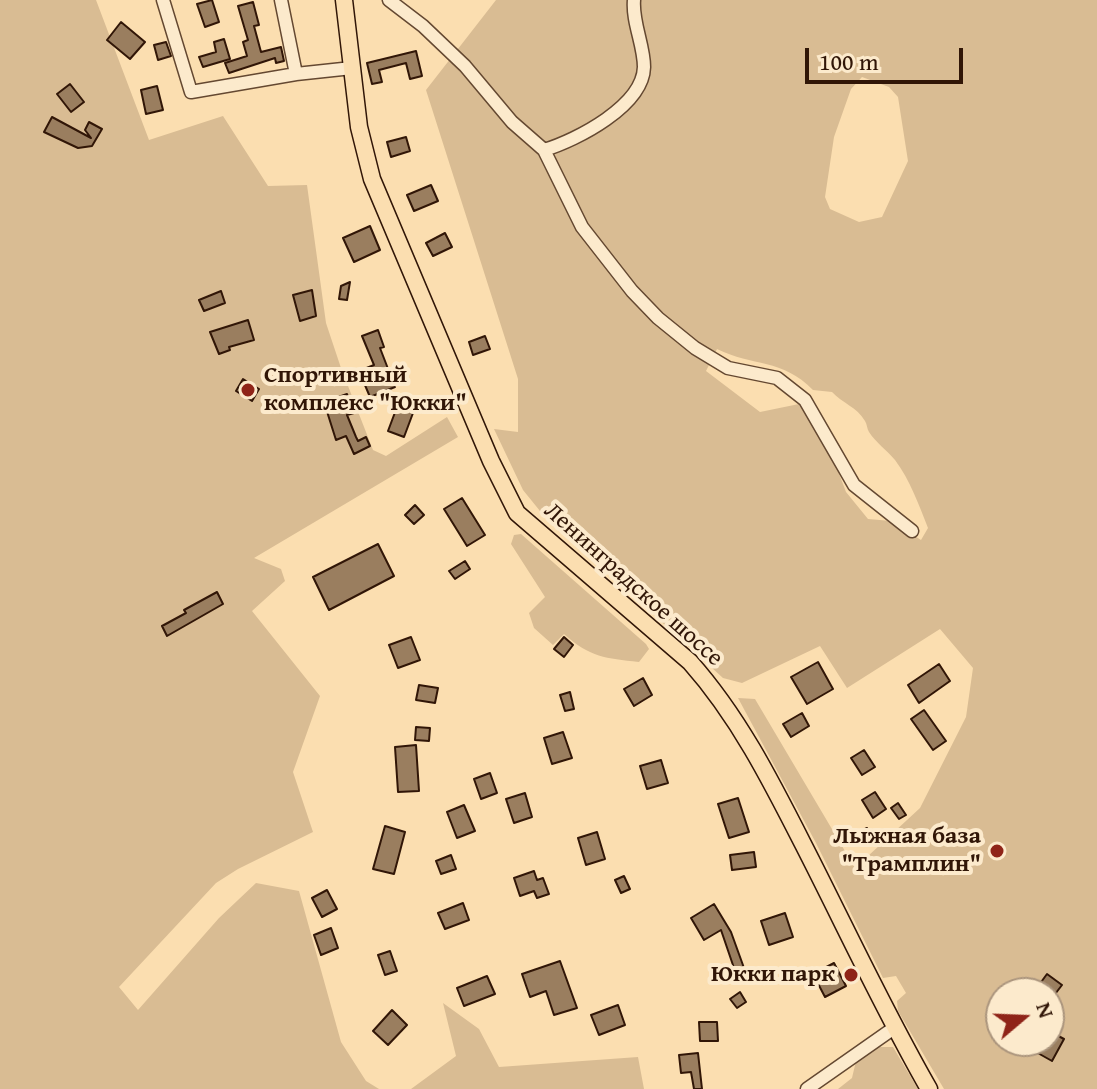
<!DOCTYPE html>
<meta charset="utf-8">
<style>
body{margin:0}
#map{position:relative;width:1097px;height:1089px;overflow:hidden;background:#fbdeb0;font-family:"Gentium Book Plus",serif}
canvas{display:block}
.north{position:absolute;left:985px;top:977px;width:80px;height:80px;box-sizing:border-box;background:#fceacc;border:2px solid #ab957d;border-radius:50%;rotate:71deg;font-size:22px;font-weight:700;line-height:32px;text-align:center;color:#311607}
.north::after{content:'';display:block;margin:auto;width:28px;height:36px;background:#8f2418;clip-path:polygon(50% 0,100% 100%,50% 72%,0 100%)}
.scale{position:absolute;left:805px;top:48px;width:158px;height:36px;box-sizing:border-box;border:4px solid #311607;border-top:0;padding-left:10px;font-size:24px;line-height:28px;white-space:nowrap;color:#311607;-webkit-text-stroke:6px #fceacc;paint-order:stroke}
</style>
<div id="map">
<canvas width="1097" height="1089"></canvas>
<div class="north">N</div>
<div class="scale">100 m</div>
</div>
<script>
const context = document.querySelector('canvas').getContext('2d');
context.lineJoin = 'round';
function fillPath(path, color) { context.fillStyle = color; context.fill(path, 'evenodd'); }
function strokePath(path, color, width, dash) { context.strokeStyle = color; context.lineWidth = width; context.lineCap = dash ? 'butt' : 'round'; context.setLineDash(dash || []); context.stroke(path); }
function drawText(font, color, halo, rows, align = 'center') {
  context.font = font + ' "Gentium Book Plus",serif'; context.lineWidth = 8; context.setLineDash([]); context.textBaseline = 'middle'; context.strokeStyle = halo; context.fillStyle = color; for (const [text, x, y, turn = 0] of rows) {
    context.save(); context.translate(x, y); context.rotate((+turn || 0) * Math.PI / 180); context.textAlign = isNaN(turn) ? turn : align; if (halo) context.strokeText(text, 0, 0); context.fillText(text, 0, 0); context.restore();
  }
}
fillPath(new Path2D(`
 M0,0H96L149,140L223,116L268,186L307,185L326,323L341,368L373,450L386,456L447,417L458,437L254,558L281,569L285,581L252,611L320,696L293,772L313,832L238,869L216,883L119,987L138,1010L219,918L256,883L299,891L341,1042L366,1081L379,1089H0Z
 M496,0H1097V1089H944L898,1011L897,1001L906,993L896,976L883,978L816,843L738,698L755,699L855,868L920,808L966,717L973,668L940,629L847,688L820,646L742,683L723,678L540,511L523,490L494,429L518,432V379L426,90ZM862,77L889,87L898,97L908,161L882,217L859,222L830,209L825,197L834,137L851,89ZM717,349C753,367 782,358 813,390L832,392C842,403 857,407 865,421C867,424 867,429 869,432C876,443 887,450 895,460C910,480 919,505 928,528L921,540L891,521L868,519L846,492L830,450L799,404L760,412L706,371ZM1001,993H1049V1041H1001Z
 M521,534L646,644L649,649L639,662C605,658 591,658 564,634L553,645L534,628L529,613L545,597L511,544L514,535Z
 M443,1003L479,1029L499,1067L638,1057L644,1089H411L456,1056Z
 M878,1047H893L918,1089H838L852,1078L856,1061Z`), '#d9bc93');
const building = new Path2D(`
 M212,0L219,22L205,27L197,4Z
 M253,2L259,25L254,26L261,52L281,47L284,61L276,63L275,58L229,73L225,63L247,56L243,42L248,40L238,6Z
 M121,22L145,42L130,59L107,40Z
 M224,39L230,59L203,67L199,57L216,52L214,42Z
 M166,42L171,56L158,60L154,45Z
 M416,51L422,76L410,79L406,63L379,70L382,82L372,84L367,63Z
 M70,84L84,102L71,112L57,94Z
 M157,86L163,110L146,114L141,90Z
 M52,117L91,138L85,130L89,122L102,129L92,146L78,148L44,132Z
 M406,137L410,151L391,157L387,142Z
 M431,185L438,201L414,211L407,195Z
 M370,226L380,250L354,262L343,238Z
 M445,233L452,247L433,256L426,243Z
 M350,282L347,300L339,299L341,286Z
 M312,290L316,316L300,321L293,295Z
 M221,291L225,303L204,311L199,300Z
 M248,320L254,340L229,347L230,350L219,354L210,332Z
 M378,330L384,347L380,348L395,387L370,397L359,371L374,365L362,336Z
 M485,336L490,349L473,355L469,342Z
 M243,379L259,389L252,401L236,391Z
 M347,394L354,413L347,415L356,437L358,441L366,437L370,446L354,454L346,436L336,440L324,402Z
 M397,407L413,413L404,437L388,431Z
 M462,498L485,535L467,546L444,509Z
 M415,505L424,515L414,524L405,515Z
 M378,544L394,576L329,610L313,577Z
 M465,561L470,569L455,579L449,571Z
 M217,592L223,604L167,636L162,626L186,613L184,610Z
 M411,637L420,660L398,668L389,645Z
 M564,637L573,645L564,657L554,649Z
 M818,662L833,689L807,704L791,677Z
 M939,664L950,681L919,703L908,685Z
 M643,678L652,695L634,706L624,689Z
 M419,685L438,688L435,703L416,700Z
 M570,692L574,709L565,711L560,695Z
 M924,710L946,741L933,750L911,719Z
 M802,713L809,726L791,737L783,724Z
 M416,727L430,728L429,741L415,740Z
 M563,732L572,758L552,764L544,738Z
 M416,745L419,791L398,792L395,747Z
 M864,750L875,767L862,775L851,758Z
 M661,760L668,783L647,789L640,766Z
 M490,773L497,793L481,799L474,779Z
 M875,792L886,809L873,818L862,800Z
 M525,793L532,817L514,823L506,799Z
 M738,798L749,832L729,838L718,804Z
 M898,803L906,815L899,819L891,808Z
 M464,805L475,831L457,838L447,812Z
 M385,826L405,832L394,874L373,869Z
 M867,828L874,841L864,846L857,833Z
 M597,832L605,859L586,865L578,838Z
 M754,852L756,867L732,870L730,855Z
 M451,855L456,869L441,874L436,861Z
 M534,871L537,880L543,878L549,894L537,898L534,891L520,896L514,878Z
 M624,876L630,889L621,893L615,880Z
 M327,890L337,909L322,917L312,898Z
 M463,903L469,920L445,929L438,913Z
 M714,904L731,932L744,968L735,971L721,930L704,940L691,918Z
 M785,913L793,937L769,945L761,921Z
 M331,928L338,948L321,955L314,935Z
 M390,951L397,971L385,975L378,955Z
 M560,961L577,1008L554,1015L546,991L530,997L522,974Z
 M834,963L846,986L825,997L813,974Z
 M1047,974L1062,985L1049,1002V993H1041L1036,989Z
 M487,976L495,994L464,1006L457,988Z
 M740,992L746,1002L737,1008L730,999Z
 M618,1005L625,1025L599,1035L591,1015Z
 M392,1010L407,1025L388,1045L373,1031Z
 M699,1022H717L718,1041H700Z
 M1049,1031L1064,1039L1052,1061L1036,1052L1042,1041H1049Z
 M698,1053L702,1089H694L691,1072L681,1073L679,1055Z`);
fillPath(building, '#9a7e5f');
strokePath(building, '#311607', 2);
const minor = new Path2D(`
 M163,0L191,92L296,74
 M281,0L296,74L352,68
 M389,0L423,26L465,66L512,122L544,150C577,140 643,106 644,67C644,45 632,22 634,0
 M544,150L582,227L632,291L658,318L695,348L728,368L777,378L805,400L854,485L912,531
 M807,1089L894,1028`);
const major = new Path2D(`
 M344,0L359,127L372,179L491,461L517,513L690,662C738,716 770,779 803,844C845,926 883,1009 929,1089`);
strokePath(minor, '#644831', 15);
strokePath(major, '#311607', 19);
strokePath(minor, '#fceacc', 12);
strokePath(major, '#fbdeb0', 16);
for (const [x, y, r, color] of [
 [248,390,8,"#8f2418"],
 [997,851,8,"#8f2418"],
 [851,975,8,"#8f2418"]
]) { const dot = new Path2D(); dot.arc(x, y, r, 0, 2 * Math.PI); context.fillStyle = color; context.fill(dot); strokePath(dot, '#fceacc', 3); }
drawText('bold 24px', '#311607', '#fceacc', [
 ["Спортивный",264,376,"left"],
 ["комплекс \"Юкки\"",264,404,"left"],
 ["Лыжная база",981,837],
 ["\"Трамплин\"",981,865],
 ["Юкки парк",835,975]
], 'right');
drawText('24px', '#311607', '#fceacc', [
 ["Ленинградское шоссе",633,585,42]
]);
</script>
